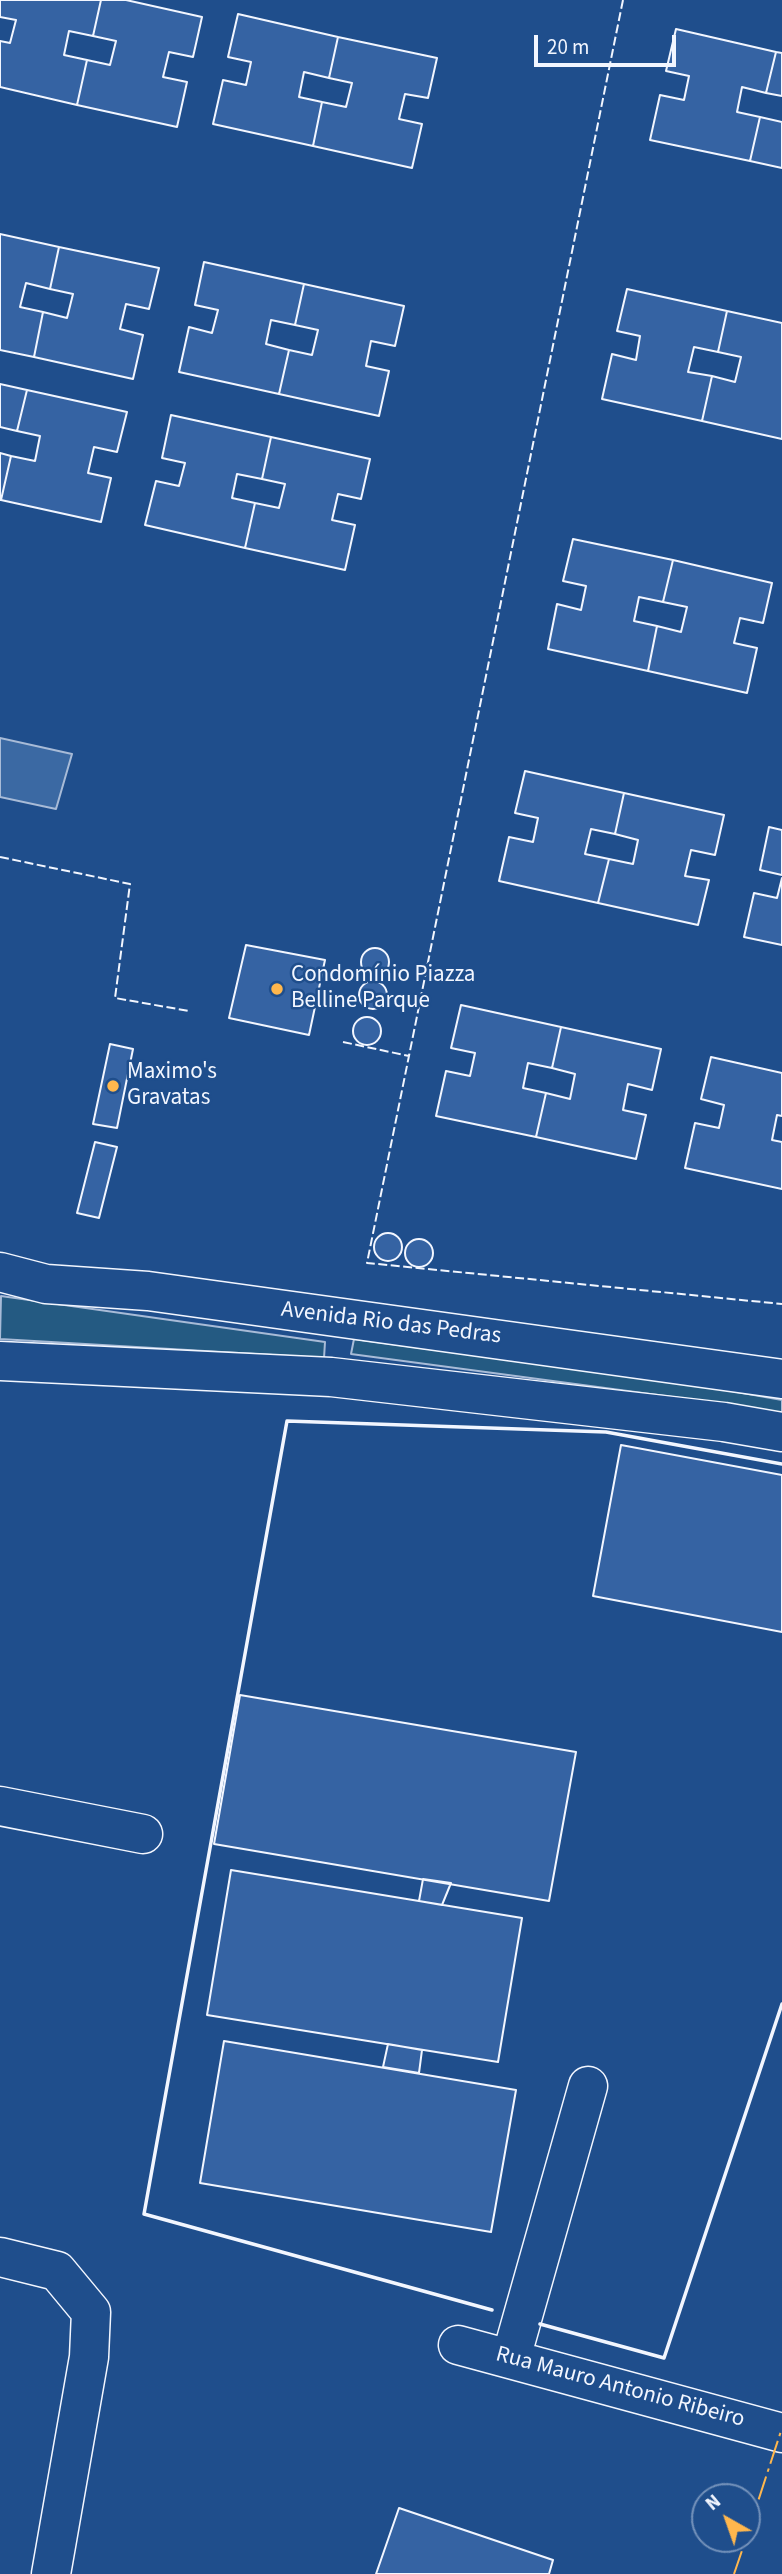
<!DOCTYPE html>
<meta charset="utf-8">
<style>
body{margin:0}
#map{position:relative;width:782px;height:2574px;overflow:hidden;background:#1f4e8c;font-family:"Source Sans 3",sans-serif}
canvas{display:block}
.north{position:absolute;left:691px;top:2483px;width:70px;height:70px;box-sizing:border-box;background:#1f4e8c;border:2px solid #7391ba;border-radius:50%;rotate:320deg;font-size:19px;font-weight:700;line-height:28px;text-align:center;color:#f2f6ff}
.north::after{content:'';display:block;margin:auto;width:24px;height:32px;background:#ffb74d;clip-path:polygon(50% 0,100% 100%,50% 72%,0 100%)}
.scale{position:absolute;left:534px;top:35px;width:142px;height:32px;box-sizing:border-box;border:4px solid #f2f6ff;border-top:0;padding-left:9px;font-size:21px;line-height:24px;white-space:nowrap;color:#f2f6ff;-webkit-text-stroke:5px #1f4e8c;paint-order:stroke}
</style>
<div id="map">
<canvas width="782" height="2574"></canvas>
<div class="north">N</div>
<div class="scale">20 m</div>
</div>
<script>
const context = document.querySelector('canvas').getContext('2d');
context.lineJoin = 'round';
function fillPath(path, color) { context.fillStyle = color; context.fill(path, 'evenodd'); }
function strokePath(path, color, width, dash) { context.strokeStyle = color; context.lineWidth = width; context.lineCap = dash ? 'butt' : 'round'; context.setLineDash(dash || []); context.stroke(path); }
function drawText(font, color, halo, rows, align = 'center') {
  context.font = font + ' "Source Sans 3",sans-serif'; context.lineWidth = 5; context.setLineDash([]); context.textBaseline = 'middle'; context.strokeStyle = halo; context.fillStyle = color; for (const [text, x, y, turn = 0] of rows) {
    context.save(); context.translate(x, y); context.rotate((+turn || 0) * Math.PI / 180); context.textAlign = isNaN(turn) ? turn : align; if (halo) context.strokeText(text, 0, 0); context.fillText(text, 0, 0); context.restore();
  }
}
const green = new Path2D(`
 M1,1296L325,1342L324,1358L0,1339Z
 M354,1339L703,1386L782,1400V1415L695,1400L351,1354Z`);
fillPath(green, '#245a82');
strokePath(green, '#a8bbd7', 2);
const water = new Path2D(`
 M0,738L72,754L56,809L0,797Z`);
fillPath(water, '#3b69a3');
strokePath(water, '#a8bbd7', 2);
const building = new Path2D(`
 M0,0H101L93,36L69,31L64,55L87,60L77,105L0,87V41L10,43L16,20L0,17Z
 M101,0H126L202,17L193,57L169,52L163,77L187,82L177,127L77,105L87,60L110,65L116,41L93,36Z
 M238,14L338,37L329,78L304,72L299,97L322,102L313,146L213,124L223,80L246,85L251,62L228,57Z
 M676,29L776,52L766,93L742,87L737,112L760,117L750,161L650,140L660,95L684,100L689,76L666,71Z
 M338,37L437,58L428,98L405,94L399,119L422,124L412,168L313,146L322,102L346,107L352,83L329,78Z
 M776,52L782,53V96L766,93Z
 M760,117L782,122V168L750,161Z
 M0,234L59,247L50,289L26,283L20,307L43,312L34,357L0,350Z
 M59,247L159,268L149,309L126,304L120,329L143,335L133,379L34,357L43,312L67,318L73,294L50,289Z
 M204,262L304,284L295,325L271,320L266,344L289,350L279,394L179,372L189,327L212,333L218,310L195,305Z
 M304,284L404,306L395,346L371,341L366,366L389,371L379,416L279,394L289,350L312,355L318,330L295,325Z
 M627,289L727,311L718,352L694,347L688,372L712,376L702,421L602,399L612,354L636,360L640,336L617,331Z
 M727,311L782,323V439L702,421L712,376L735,382L741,357L718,352Z
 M0,384L27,390L17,431L0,427Z
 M27,390L127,412L117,452L94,447L88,473L111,478L101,522L1,500L11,456L35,461L40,436L17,431Z
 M171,415L271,437L262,479L237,474L232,498L255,503L245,548L145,525L156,481L179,486L185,463L162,458Z
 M271,437L370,459L361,499L338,494L332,520L355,525L345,570L245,548L255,503L279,508L285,484L262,479Z
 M0,453L11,456L1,500H0Z
 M573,539L673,560L663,602L639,597L634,621L657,626L648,671L548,649L557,604L581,610L586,586L563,581Z
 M673,560L772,583L763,623L740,618L734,643L757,648L747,693L648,671L657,626L681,632L687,607L663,602Z
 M525,771L624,793L615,834L591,829L585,854L609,859L598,903L499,881L509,837L533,842L538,818L515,813Z
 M624,793L724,815L715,855L691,850L685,876L709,880L698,925L598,903L609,859L633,864L638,840L615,834Z
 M769,827L782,830V875L760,870Z
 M782,878V945L744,937L754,893L777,898Z
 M246,945L325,960L309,1035L229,1018Z
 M361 962a14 14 0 1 1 28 0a14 14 0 1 1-28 0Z
 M359 995a14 14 0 1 1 28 0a14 14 0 1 1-28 0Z
 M461,1005L561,1027L552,1068L528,1063L523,1088L546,1093L536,1137L436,1116L446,1071L470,1076L475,1053L451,1048Z
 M353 1031a14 14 0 1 1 28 0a14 14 0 1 1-28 0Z
 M561,1027L661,1049L652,1090L628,1084L623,1110L646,1115L636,1159L536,1137L546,1093L570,1099L575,1074L552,1068Z
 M110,1044L133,1049L117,1128L93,1124Z
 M711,1057L782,1073V1116L777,1115L772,1140L782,1142V1189L685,1168L695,1123L719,1128L724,1105L701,1099Z
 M95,1142L117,1147L99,1218L77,1213Z
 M374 1247a14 14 0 1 1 28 0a14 14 0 1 1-28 0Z
 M405 1253a14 14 0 1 1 28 0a14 14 0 1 1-28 0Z
 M621,1445L782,1475V1632L593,1596Z
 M240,1695L576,1752L549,1901L214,1844Z
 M231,1870L522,1918L498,2062L207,2015Z
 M423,1879L451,1883L442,1905L419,1901Z
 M224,2041L516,2090L491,2232L200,2183Z
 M388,2044L422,2050L419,2073L383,2067Z
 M399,2508L553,2560L549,2574H376Z`);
fillPath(building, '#3563a3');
strokePath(building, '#f2f6ff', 2);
const street = new Path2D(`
 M0,1806L143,1834
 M0,2257L57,2271L91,2312L89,2357L51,2574
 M458,2345L782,2433
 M511,2358L588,2086`);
const secondary = new Path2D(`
 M0,1272L46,1284L148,1291L782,1379
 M0,1361L331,1377L724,1422L782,1432`);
strokePath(street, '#f2f6ff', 41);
strokePath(secondary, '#f2f6ff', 41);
strokePath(street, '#1f4e8c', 38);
strokePath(secondary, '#1f4e8c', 38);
strokePath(new Path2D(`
 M623,0L367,1263L782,1304
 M0,857L130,884L115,998L189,1011
 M343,1042L409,1056`), '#f2f6ff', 2, [9, 3.5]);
strokePath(new Path2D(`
 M492,2310L144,2214L287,1421L606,1432L782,1464
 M540,2324L664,2358L782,2004`), '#f2f6ff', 3.5);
strokePath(new Path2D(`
 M747,2535L782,2428
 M734,2574L746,2539`), '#ffb74d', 2, [24, 5, 3.5, 5]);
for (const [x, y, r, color] of [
 [277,989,7,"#ffb74d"],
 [113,1086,7,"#ffb74d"]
]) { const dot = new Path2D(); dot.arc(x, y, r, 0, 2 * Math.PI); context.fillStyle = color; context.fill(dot); strokePath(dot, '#1f4e8c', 2.5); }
drawText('23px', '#f2f6ff', '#1f4e8c', [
 ["Condomínio Piazza",291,976],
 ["Belline Parque",291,1002],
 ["Maximo's",127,1073],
 ["Gravatas",127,1099]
], 'left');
drawText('23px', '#f2f6ff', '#1f4e8c', [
 ["Avenida Rio das Pedras",391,1324,7],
 ["Rua Mauro Antonio Ribeiro",620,2388,15]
]);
</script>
